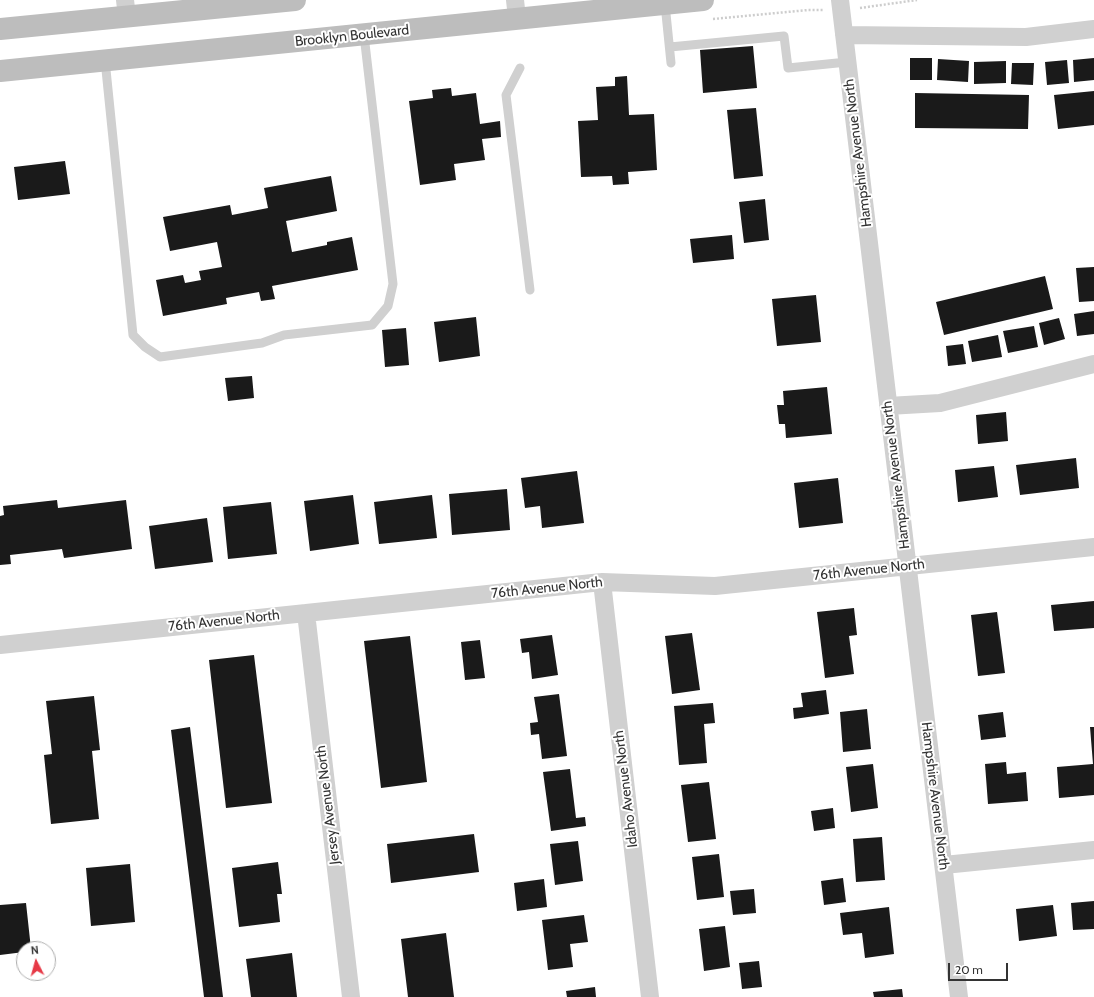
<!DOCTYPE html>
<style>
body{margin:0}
#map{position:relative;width:1094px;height:997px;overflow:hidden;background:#fff;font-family:Cabin,sans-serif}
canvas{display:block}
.north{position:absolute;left:16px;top:941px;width:40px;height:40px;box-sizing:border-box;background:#fff;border:1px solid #adadad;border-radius:50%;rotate:354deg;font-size:11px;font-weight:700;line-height:16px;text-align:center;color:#333}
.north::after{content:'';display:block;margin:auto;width:14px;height:18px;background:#e63946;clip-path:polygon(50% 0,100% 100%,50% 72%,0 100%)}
.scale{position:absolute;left:948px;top:963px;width:60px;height:18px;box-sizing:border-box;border:2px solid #333;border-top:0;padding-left:5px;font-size:12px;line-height:14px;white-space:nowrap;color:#333;-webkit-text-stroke:3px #fff;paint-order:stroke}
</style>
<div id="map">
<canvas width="1094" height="997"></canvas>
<div class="north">N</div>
<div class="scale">20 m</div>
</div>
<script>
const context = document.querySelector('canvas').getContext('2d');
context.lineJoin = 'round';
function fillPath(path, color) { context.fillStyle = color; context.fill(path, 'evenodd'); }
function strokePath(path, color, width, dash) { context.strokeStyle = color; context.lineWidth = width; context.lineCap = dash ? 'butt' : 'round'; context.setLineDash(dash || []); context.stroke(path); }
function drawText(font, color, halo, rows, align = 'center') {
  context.font = font + ' Cabin,sans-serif'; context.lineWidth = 4; context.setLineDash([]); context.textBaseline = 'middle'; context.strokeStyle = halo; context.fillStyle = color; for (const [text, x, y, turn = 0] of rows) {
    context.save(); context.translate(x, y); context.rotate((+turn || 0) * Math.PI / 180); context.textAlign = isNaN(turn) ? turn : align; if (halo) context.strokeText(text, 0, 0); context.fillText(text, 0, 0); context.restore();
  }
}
fillPath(new Path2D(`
 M753,46L757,88L703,93L700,50Z
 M910,58H932V80H910Z
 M1094,58V80L1074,82L1073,60Z
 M938,59L969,61L968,82L937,80Z
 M1067,60L1069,83L1047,85L1045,62Z
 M1006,61V83L974,84V62Z
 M1012,63H1034L1033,85L1011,84Z
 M627,76L629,115L654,114L657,170L628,172L629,184L613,185L612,176L581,177L578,121L598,120L596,87L615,86V77Z
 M451,88L452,96L476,93L480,124L500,121L501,137L482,139L485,160L454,164L456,180L420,185L409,101L433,98L432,90Z
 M1094,91V125L1058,129L1054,95Z
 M915,93L1029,95L1028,129L915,128Z
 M756,108L763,176L734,179L727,110Z
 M65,161L70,194L18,200L14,167Z
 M331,176L337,211L286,221L292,252L327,245V242L352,237L358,270L272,286L275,299L261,301L259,292L226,298L227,304L163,316L156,280L183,275L185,283L201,280L199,271L222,267L217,242L170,251L163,217L230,205L232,215L268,208L264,188Z
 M765,199L769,240L744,243L739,202Z
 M732,235L734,259L693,263L690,239Z
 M1094,267V301L1079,302L1076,268Z
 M1045,276L1053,309L944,335L936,302Z
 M816,295L821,342L777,346L772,299Z
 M1094,311V334L1077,336L1074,314Z
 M476,317L480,356L439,362L434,322Z
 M1059,318L1065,339L1044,345L1039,323Z
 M1034,326L1038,347L1008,353L1003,331Z
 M406,328L409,365L385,367L382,330Z
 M998,335L1002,357L972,362L968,341Z
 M963,344L966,364L948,366L946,346Z
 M252,376L254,398L228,401L225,378Z
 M827,387L832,434L786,438L785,424H779L777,405H784L783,391Z
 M1006,412L1008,441L978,444L976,415Z
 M1076,458L1079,488L1020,495L1016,465Z
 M994,466L998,497L958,502L955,470Z
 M577,471L584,523L542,528L540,506L525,508L521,478Z
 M838,478L843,523L799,528L794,483Z
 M507,489L510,530L452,535L449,494Z
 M353,495L359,544L310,551L304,501Z
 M432,495L437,538L379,544L374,502Z
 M57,500L58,508L126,500L132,549L64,558L62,549L10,555L11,564L0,565V516L4,515L3,506Z
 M271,502L277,554L228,559L223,507Z
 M207,518L213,562L155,569L149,526Z
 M1094,601V628L1054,631L1051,605Z
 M854,608L857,635L849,636L854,674L825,678L817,612Z
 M997,612L1005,673L978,676L971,615Z
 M692,633L700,690L672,694L665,636Z
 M552,635L558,675L532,679L529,652L522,653L520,639Z
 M410,636L427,782L381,788L364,641Z
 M480,640L485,678L465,680L461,642Z
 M254,655L272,803L226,808L209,660Z
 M826,690L829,714L794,719L793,708L803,707L801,693Z
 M559,694L567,756L542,759L539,734L531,735L530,723L538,722L534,697Z
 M94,696L100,750L92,751L99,819L51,824L44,755L52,754L46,701Z
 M713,703L715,723L704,724L707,763L679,765L674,706Z
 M867,709L871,749L843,752L840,712Z
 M1003,712L1006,737L981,740L978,715Z
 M190,727L223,997H204L171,730Z
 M1090,727H1094V795L1059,798L1057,767L1093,764Z
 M1006,762L1007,774L1026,772L1028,801L988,804L985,764Z
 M873,764L878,808L851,812L846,767Z
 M570,769L576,818L585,817L586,826L551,831L543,772Z
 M709,782L716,839L688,842L681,785Z
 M833,808L835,828L814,831L811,811Z
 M474,834L479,872L391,883L387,844Z
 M882,837L885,880L856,882L853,839Z
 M578,841L583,881L555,885L550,844Z
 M719,854L724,897L697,900L692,857Z
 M278,862L282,894H277L280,922L239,927L232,868Z
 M130,864L135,922L91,926L86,868Z
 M843,878L846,902L824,905L821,881Z
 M544,879L547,907L517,911L514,883Z
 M754,889L756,913L733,915L730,891Z
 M1094,901V929L1073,930L1071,903Z
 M26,903L31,949H24V952L0,955V905Z
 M1053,905L1057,936L1019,941L1016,909Z
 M889,907L894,954L865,958L862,933L843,935L840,913Z
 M584,915L588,942L570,944L573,967L548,970L542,920Z
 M725,926L730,967L704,971L699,929Z
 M446,933L454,997H408L401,939Z
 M292,953L297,997H251L246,959Z
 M759,961L762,987L742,989L739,963Z
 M595,987L596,997H567L566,991Z
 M902,989L903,997H874L873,992Z`), '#1a1a1a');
strokePath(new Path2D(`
 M860,8L917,0
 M713,19L808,10H823`), '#cdcdcd', 2.5, [2, 2]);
strokePath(new Path2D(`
 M665,4L671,63
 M670,47L784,36L788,68L847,62
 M105,60L133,335L145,347L160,357L262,343L284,335L372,325L388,306L393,284L364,35
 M520,68L506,95L530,290`), '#d0d0d0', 9);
strokePath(new Path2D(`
 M125,0L127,17
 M515,0L517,18
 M840,0L959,997
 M844,35L1026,37L1094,29
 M888,406L940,403L1094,364
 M602,582L650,997
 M306,613L351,997
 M0,645L602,582L715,586L1094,547
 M944,865L1094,850`), '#d0d0d0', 18);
strokePath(new Path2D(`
 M0,29L295,0
 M0,71L703,0`), '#bdbdbd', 22);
drawText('14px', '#333', '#fff', [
 ["Brooklyn Boulevard",352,36,-6],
 ["Hampshire Avenue North",858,153,-97],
 ["Hampshire Avenue North",896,475,-97],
 ["76th Avenue North",869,570,-6],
 ["76th Avenue North",547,588,-6],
 ["76th Avenue North",224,621,-6],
 ["Idaho Avenue North",626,789,-97],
 ["Hampshire Avenue North",935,796,83],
 ["Jersey Avenue North",328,805,-97]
]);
</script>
